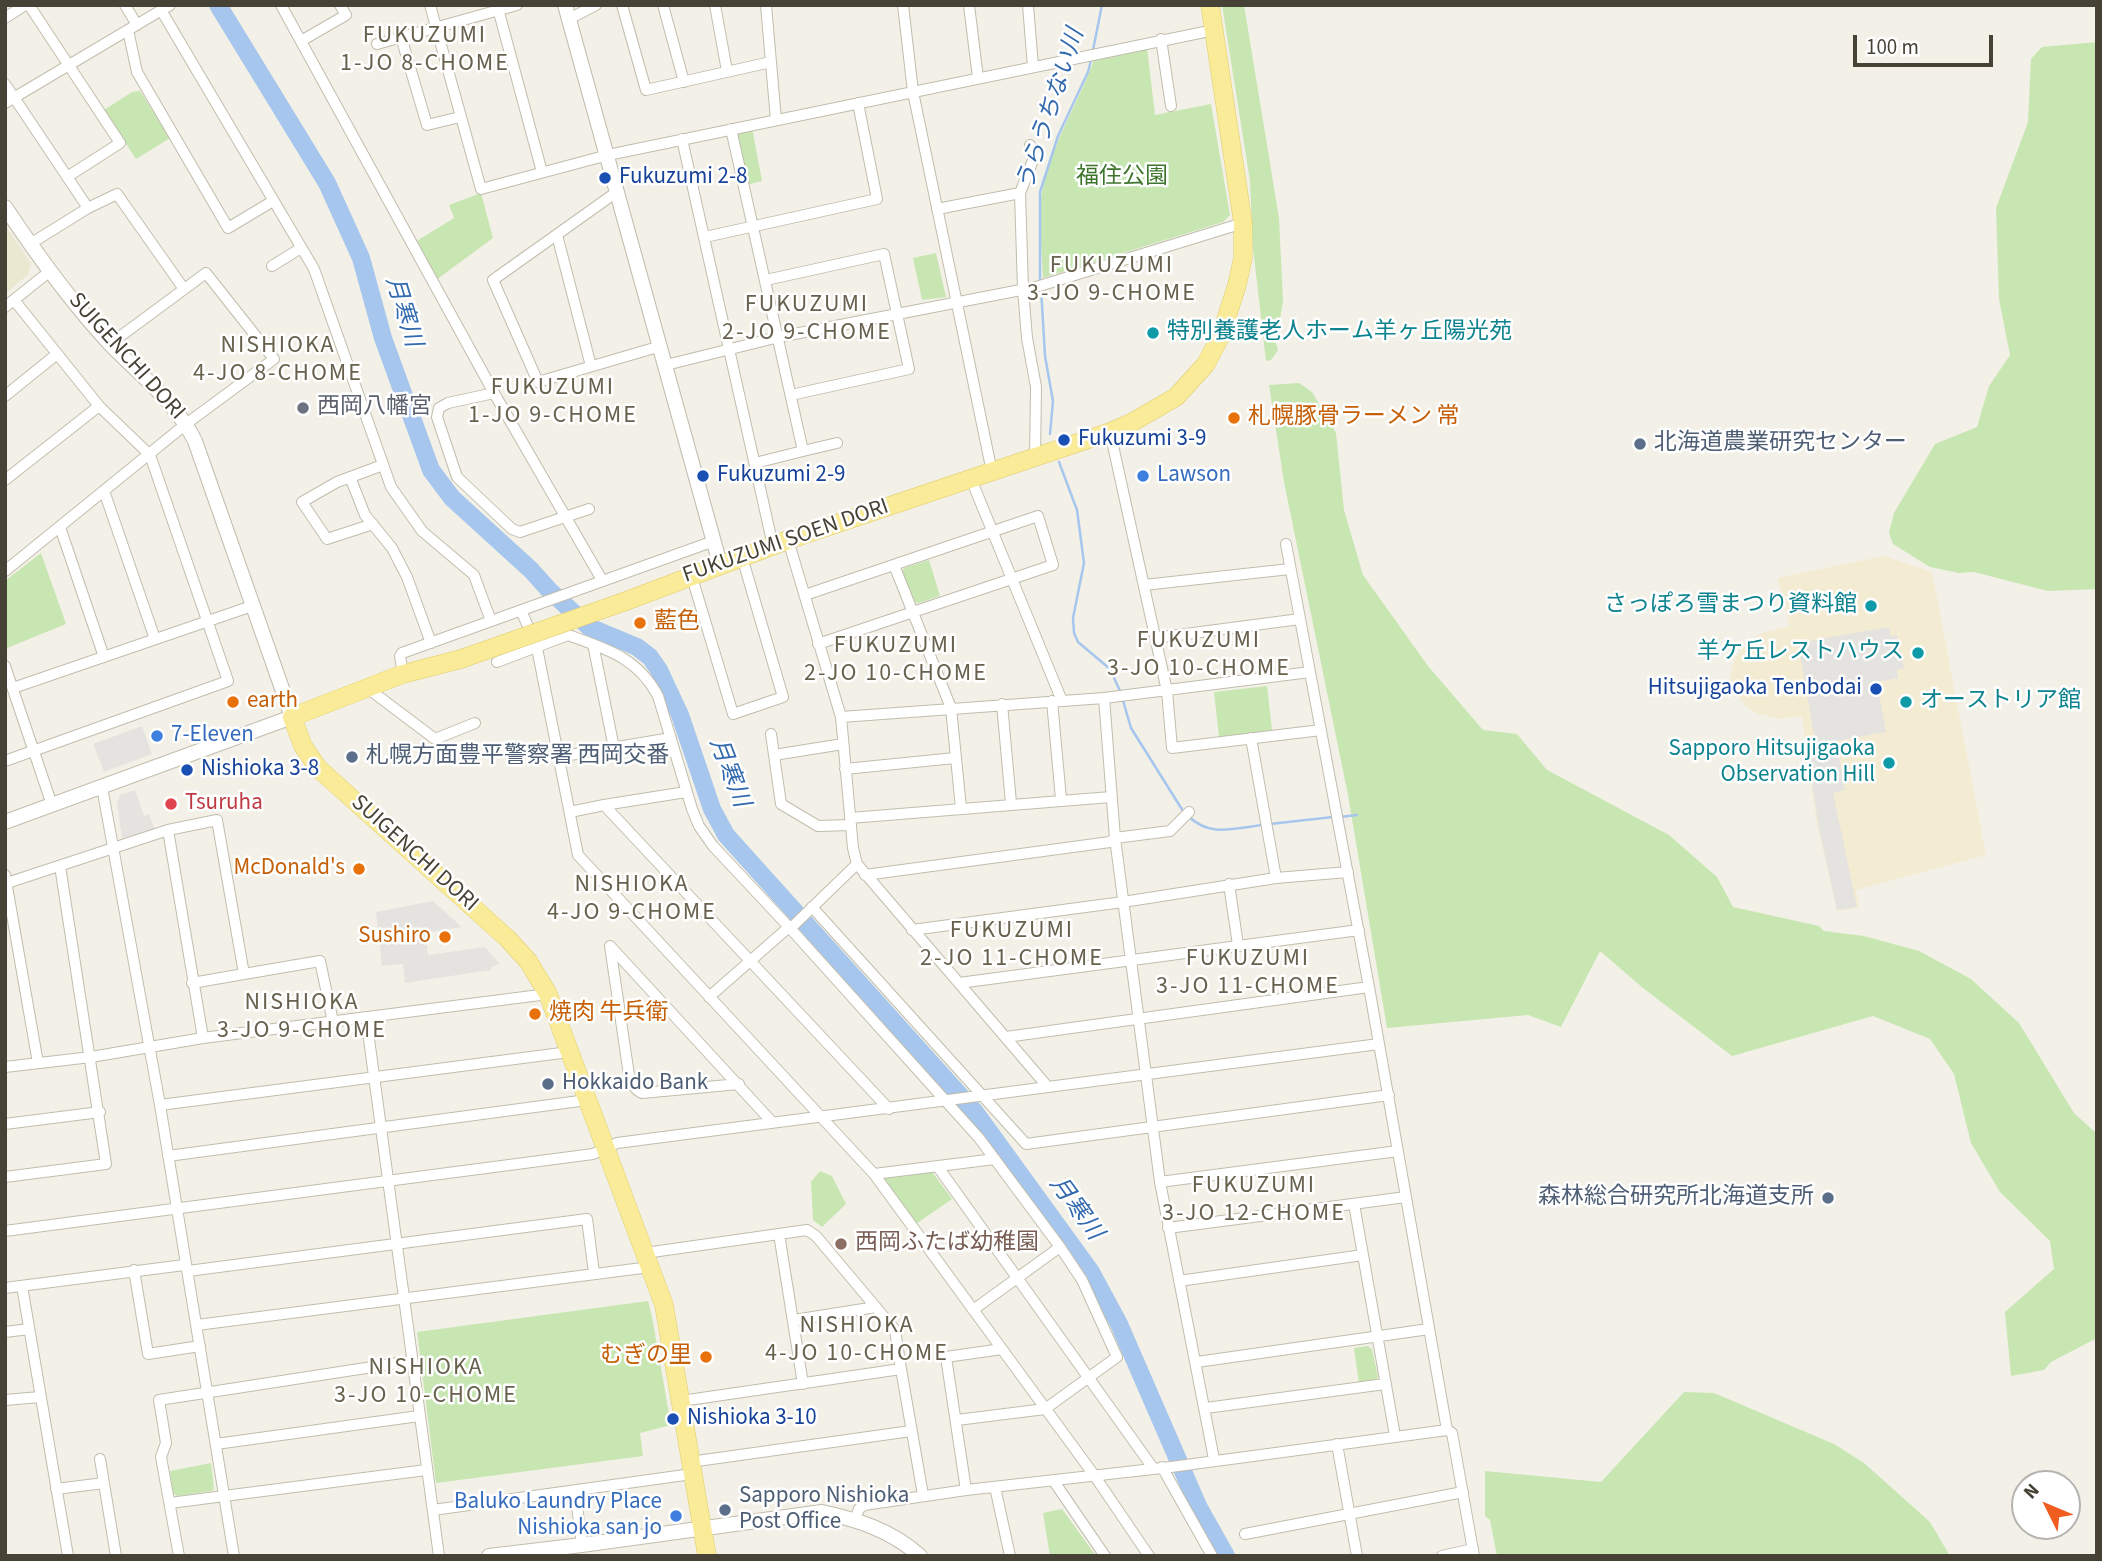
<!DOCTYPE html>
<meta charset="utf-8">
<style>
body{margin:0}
#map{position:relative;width:2102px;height:1561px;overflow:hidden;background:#f3f1e7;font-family:"Source Sans 3",sans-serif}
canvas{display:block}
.frame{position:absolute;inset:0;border:7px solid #464236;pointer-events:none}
.north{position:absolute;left:2011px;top:1470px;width:70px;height:70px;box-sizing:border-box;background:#fff;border:2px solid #b5b3af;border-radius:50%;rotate:313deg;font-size:19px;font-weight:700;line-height:28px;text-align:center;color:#464236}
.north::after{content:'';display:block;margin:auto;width:24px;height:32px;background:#f15c20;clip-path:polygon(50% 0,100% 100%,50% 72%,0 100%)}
.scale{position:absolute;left:1853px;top:35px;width:140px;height:32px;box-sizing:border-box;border:4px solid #464236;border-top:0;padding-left:9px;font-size:21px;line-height:24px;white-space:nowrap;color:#464236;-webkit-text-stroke:5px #fff;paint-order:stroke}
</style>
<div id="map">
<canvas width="2102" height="1561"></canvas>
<div class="frame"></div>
<div class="north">N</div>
<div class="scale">100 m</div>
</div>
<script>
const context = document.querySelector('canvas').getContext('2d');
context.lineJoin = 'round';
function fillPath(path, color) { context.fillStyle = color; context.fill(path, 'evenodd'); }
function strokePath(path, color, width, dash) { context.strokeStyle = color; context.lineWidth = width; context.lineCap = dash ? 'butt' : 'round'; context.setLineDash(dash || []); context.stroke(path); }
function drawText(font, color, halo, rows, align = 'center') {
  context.font = font + ' "Source Sans 3","Noto Sans JP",sans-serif'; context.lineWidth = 5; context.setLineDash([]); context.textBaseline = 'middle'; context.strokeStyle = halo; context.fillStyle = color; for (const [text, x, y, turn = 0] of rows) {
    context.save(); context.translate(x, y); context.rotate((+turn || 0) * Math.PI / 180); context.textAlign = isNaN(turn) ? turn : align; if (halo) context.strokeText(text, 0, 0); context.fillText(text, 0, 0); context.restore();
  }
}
fillPath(new Path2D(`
 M1884,556L1932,572L1986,855L1856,890L1859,908L1837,911L1817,824L1802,716L1779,719L1756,713L1745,705L1736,694L1730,681L1731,673L1735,658L1749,641L1762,633L1790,626L1777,578Z`), '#f4ebd3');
fillPath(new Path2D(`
 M5,225L31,263L28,275L5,294Z`), '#ebe8d2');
fillPath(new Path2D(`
 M1222,5H1244L1279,218L1283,301L1276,343L1278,350L1271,360L1266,361L1253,248L1250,181Z
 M2097,42V589L2048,591L1974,572L1959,573L1930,567L1893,544L1889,533L1894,513L1935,444L1977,427L1989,386L2010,355L1999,299L1996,208L2028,122L2031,59L2042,47Z
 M1147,48L1155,115L1211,104L1230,215L1223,222L1043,278C1042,254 1038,214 1042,192C1050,145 1080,101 1095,57Z
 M140,91L170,138L136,159L104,110L132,92Z
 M752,128L762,181L746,185L735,130Z
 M481,193L493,238L436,280L415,242L454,218L449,205Z
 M936,253L946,297L922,300L913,258Z
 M1299,383L1312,392L1336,433L1344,510L1363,575L1428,666L1483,730L1517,734L1547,770L1669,835L1717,877L1733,907L1819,926L1824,931L1864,936L1919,951L1971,979L2019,1023L2074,1113L2097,1134V1338L2051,1362L2044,1370L2011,1376L2005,1312L2054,1269L2050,1241L2000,1192L1971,1143L1954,1074L1930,1039L1873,1016L1732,1056L1643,988L1600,951L1561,1027L1528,1015L1387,1028L1348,795L1284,482L1269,385Z
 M41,553L66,624L7,648L5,640V581Z
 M929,560L940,596L919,603L915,602L902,572L904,568Z
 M1267,686L1272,730L1219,737L1214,692Z
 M930,1169L952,1199L916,1224L878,1176Z
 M820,1171L832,1176L846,1204L822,1227L813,1220L811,1182Z
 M648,1301L652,1317L671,1425L640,1433L643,1456L436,1483L417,1332Z
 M1368,1346L1372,1349L1378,1377L1375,1381L1359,1383L1354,1348Z
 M1684,1392L1714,1393L1834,1444L1864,1463L1930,1522L1950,1556H1497L1490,1520L1485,1516V1471L1601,1482Z
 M211,1463L214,1489L212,1491L177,1496L173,1493L170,1471Z
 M1062,1509L1096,1556H1050L1043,1513Z`), '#c7e6b2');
fillPath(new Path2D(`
 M1889,627L1891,636L1897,635L1904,668L1897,670L1898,678L1877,682L1886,732L1836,741L1845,790L1833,793L1857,907L1837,910L1818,823L1807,748L1816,746L1798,643Z
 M142,726L152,754L104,772L93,744Z
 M135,790L144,816L149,814L155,831L122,838L117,803L120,795Z
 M433,901L462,927L425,933L428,955L485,947L500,964L491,967V970L405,983L403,964L382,966L376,912Z`), '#e4e3df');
strokePath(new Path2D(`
 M1093,50L1102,5
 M1040,282V192L1058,136L1088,72L1091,60
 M1041,288L1045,356L1053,401L1050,434
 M1059,462L1077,510L1084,563L1073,618L1074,633L1078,642L1110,669L1120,691
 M1122,697L1131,728L1183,811
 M1188,816C1211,838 1234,828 1263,825
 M1340,817L1357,815
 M1270,824L1333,817`), '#a6c6ed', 2.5);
strokePath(new Path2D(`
 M218,5L327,183L361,258L383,338L431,470L452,498L531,570L549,590L589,627L637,647L650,657L659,670L680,715L712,809L726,835L975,1112L1091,1272L1119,1324L1199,1508L1226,1556`), '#a6c6ed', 18);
const minor = new Path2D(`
 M29,5L120,143L67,177
 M125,5L137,25
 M281,5L494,393L602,580
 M430,5L481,189L608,155L1214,30
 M497,5L542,172
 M622,5L646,90L771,62
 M663,5L684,82
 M715,5L727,71
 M766,5L776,120
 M903,5L913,92L992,472
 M969,5L978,78
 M1028,5L1033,67
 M161,10L314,269L391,487L422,531L474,575L491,621
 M5,18L25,5
 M569,19L596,5
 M128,30L137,72L228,228L273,201
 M401,37L427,125L460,117
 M1161,39L1171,106
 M301,41L346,15L340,5
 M377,44L517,5
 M5,84L88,208
 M5,103L170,5
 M731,129L803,451L755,463
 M682,139L773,546
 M1030,145L1035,155L1020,193L1023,289L1027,338L1036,387L1035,459
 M618,191L493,280L538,382L661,346
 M937,209L1020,193
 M557,235L591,366
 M705,237L877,199L858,103
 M30,244L88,208L117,194L184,289
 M272,266L301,248
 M766,280L884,254L909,369L791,395
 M5,307L50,271
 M666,365L779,337L1036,287L1243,223
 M494,393L448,403L439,408L437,417L457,477L512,529L520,532L589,509
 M5,396L57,354
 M1110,432L1167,691L1172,748L1321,730
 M803,451L837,443
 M350,477L365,515L392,548L407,577L431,643
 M971,479L1062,701
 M5,480L99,406
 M104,491L155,639
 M373,524L327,539L302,502L337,482L383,465
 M60,527L104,657
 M788,540L841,717L853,848L857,864L1047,1086
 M894,565L951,708L961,808
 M5,571L186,424L274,359L206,273L110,344
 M691,574L733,714L783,697L742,557
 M1144,585L1290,569
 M805,595L1038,516L1053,565L818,644
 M521,610L537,648L578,855L874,1174L1094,1475L1149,1556
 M1155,638L1300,619
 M593,644L614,748
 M497,662L568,635C607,649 638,658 658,696L692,809L699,826L713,846L789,927L979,1138L1060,1247L1082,1280L1117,1357L1045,1409L957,1420
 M5,666L52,805
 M403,674L400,656L402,653L714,541
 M366,687L435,739L475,723
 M13,688L252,606
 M1104,698L1115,838L1160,1182L1214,1459
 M1052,701L1061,799
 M1002,704L1011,803
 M841,717L1104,698L1310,672
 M771,734L781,804L818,826L851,825
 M1251,738L1276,878
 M774,755L843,744
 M558,757L671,738
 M5,761L228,681L150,455L99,406L14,300
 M845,769L955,758
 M102,787L160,1105L234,1556
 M604,805L686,792
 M570,812L604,805L889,1109
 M850,818L1111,797
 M168,830L203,1038
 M5,875L38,1063
 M865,875L1110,842L1115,838L1170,831L1189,812
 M7,883L168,830L217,820L244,974L320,961L333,1022
 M1229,884L1238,945
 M812,907L1026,1144L1389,1095
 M912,930L1123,902L1276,878L1348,872
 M192,983L244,974
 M959,983L1359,930
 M709,997L789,927L793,926L857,864
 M366,1017L439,1556
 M1006,1037L1369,987
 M5,1067L91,1057L203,1038L548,994
 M739,1084L642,1093L637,1090L630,1082L610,946L772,1122
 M160,1105L569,1052
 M5,1124L100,1112
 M168,1156L587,1100
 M938,1167L1153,1468
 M874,1174L995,1159
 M5,1177L106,1164L60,866
 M1160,1182L1398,1151
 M1354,1204L1395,1436
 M1168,1228L1406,1197
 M5,1231L593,1154L617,1143L1379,1044
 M779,1234L803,1384
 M645,1253L807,1230L816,1236L895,1330L901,1369
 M134,1270L148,1354L200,1346
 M188,1271L587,1219L594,1273
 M1179,1281L1363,1255
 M22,1286L68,1556
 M5,1288L184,1265
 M973,1310L1060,1247
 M794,1320L876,1307
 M197,1325L650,1267
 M5,1332L29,1329
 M1197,1362L1429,1329
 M5,1400L40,1397
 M681,1401L901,1369L923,1495
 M1206,1408L1385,1384
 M1447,1430L1452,1433L1474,1556
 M216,1444L419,1416
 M1337,1444L1357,1556
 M100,1459L116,1556
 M690,1462L911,1431
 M1162,1467L1212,1556
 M1053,1480L1105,1556
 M995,1487L1010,1556
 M56,1489L104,1483
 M966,1490L946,1357L1002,1349
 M575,1491L582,1545
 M170,1503L426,1470
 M433,1510L692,1474
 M855,1519L859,1509L864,1505L966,1490L1171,1467L1447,1430L1369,987L1286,544
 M1245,1534L1463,1492
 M179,1556L161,1457L166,1443L159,1400L411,1361
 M1442,1556L1473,1549`);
const tertiary = new Path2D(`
 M565,5L720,564
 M5,207C37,255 71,302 110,344C141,376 175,401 195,441L292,717L5,822
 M489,1556L582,1545L822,1512C858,1520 891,1530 920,1556`);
const primary = new Path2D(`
 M626,601L788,540L1110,432L1131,423L1176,397L1206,364L1221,335L1237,285L1243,258V223L1210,5
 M461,659L403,674L292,717L303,746L318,768L508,939L528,961L548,994L664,1305L707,1556`);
strokePath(minor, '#c1bdad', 12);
strokePath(tertiary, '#c1bdad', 16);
strokePath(primary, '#dfcb69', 19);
strokePath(minor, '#fff', 10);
strokePath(tertiary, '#fff', 14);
strokePath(primary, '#faeb99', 18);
const primaryBridge = new Path2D(`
 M461,659L626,601`);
strokePath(primaryBridge, '#dfcb69', 19, []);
strokePath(primaryBridge, '#faeb99', 18);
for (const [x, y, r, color] of [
 [605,178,7,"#1a4fb4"],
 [1153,333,7,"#0f9aa8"],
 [303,408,7,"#6b7280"],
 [1234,418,7,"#e8710a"],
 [1064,440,7,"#1a4fb4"],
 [1640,444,7,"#5c6f8a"],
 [703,476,7,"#1a4fb4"],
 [1143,476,7,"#3f7fe0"],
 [1871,606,7,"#0f9aa8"],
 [640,623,7,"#e8710a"],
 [1918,653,7,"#0f9aa8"],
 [1876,689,7,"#1a4fb4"],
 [233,702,7,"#e8710a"],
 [1906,702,7,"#0f9aa8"],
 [157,736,7,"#3f7fe0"],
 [352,757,7,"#5c6f8a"],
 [1889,763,7,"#0f9aa8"],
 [187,770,7,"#1a4fb4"],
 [171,804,7,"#e0444e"],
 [359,869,7,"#e8710a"],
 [445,937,7,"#e8710a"],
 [535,1014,7,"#e8710a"],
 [548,1084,7,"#5c6f8a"],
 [1828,1198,7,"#5c6f8a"],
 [841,1244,7,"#8d6e63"],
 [706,1357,7,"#e8710a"],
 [673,1419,7,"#1a4fb4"],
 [725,1510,7,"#5c6f8a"],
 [676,1516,7,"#3f7fe0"]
]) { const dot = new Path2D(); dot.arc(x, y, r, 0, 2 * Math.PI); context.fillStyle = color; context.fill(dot); strokePath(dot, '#fff', 2.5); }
drawText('23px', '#164399', '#fff', [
 ["Fukuzumi 2-8",619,178],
 ["Fukuzumi 3-9",1078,440],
 ["Fukuzumi 2-9",717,476],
 ["Hitsujigaoka Tenbodai",1862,689,"right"],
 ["Nishioka 3-8",201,770],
 ["Nishioka 3-10",687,1419]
], 'left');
drawText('23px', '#3e752c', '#fff', [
 ["福住公園",1122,178]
]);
drawText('23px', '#0d838f', '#fff', [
 ["特別養護老人ホーム羊ヶ丘陽光苑",1167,333,"left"],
 ["さっぽろ雪まつり資料館",1857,606],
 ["羊ケ丘レストハウス",1904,653],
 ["オーストリア館",1920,702,"left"],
 ["Sapporo Hitsujigaoka",1875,750],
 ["Observation Hill",1875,776]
], 'right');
drawText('23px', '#464236', '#fff', [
 ["SUIGENCHI DORI",126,357,48],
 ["FUKUZUMI SOEN DORI",786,542,-19],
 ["SUIGENCHI DORI",414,854,42]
]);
drawText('23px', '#5b616d', '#fff', [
 ["西岡八幡宮",317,408]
], 'left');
drawText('23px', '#c56008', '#fff', [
 ["札幌豚骨ラーメン 常",1248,418],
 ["藍色",654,623],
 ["earth",247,702],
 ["McDonald's",345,869,"right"],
 ["Sushiro",431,937,"right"],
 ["焼肉 牛兵衛",549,1014],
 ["むぎの里",692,1357,"right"]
], 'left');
drawText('23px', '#4e5e75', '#fff', [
 ["北海道農業研究センター",1654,444],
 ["札幌方面豊平警察署 西岡交番",366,757],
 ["Hokkaido Bank",562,1084],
 ["森林総合研究所北海道支所",1814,1198,"right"],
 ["Sapporo Nishioka",739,1497],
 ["Post Office",739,1523]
], 'left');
drawText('23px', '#366cbe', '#fff', [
 ["Lawson",1157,476],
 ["7-Eleven",171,736],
 ["Baluko Laundry Place",662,1503,"right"],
 ["Nishioka san jo",662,1529,"right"]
], 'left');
drawText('23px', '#be3a42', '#fff', [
 ["Tsuruha",185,804]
], 'left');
drawText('23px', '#785e54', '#fff', [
 ["西岡ふたば幼稚園",855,1244]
], 'left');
context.letterSpacing = '2px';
drawText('24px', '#68614e', '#fff', [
 ["FUKUZUMI",425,37],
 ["1-JO 8-CHOME",425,65],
 ["FUKUZUMI",1112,267],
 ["3-JO 9-CHOME",1112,295],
 ["FUKUZUMI",807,306],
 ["2-JO 9-CHOME",807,334],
 ["NISHIOKA",278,347],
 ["4-JO 8-CHOME",278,375],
 ["FUKUZUMI",553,389],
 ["1-JO 9-CHOME",553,417],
 ["FUKUZUMI",1199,642],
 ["3-JO 10-CHOME",1199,670],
 ["FUKUZUMI",896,647],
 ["2-JO 10-CHOME",896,675],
 ["NISHIOKA",632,886],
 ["4-JO 9-CHOME",632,914],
 ["FUKUZUMI",1012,932],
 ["2-JO 11-CHOME",1012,960],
 ["FUKUZUMI",1248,960],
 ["3-JO 11-CHOME",1248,988],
 ["NISHIOKA",302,1004],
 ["3-JO 9-CHOME",302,1032],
 ["FUKUZUMI",1254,1187],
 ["3-JO 12-CHOME",1254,1215],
 ["NISHIOKA",857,1327],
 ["4-JO 10-CHOME",857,1355],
 ["NISHIOKA",426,1369],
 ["3-JO 10-CHOME",426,1397]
]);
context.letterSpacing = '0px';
drawText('italic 24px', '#346aae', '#fff', [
 ["うらうちない川",1052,110,-72],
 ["月寒川",402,312,73],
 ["月寒川",728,773,69],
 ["月寒川",1075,1209,54]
]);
</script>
